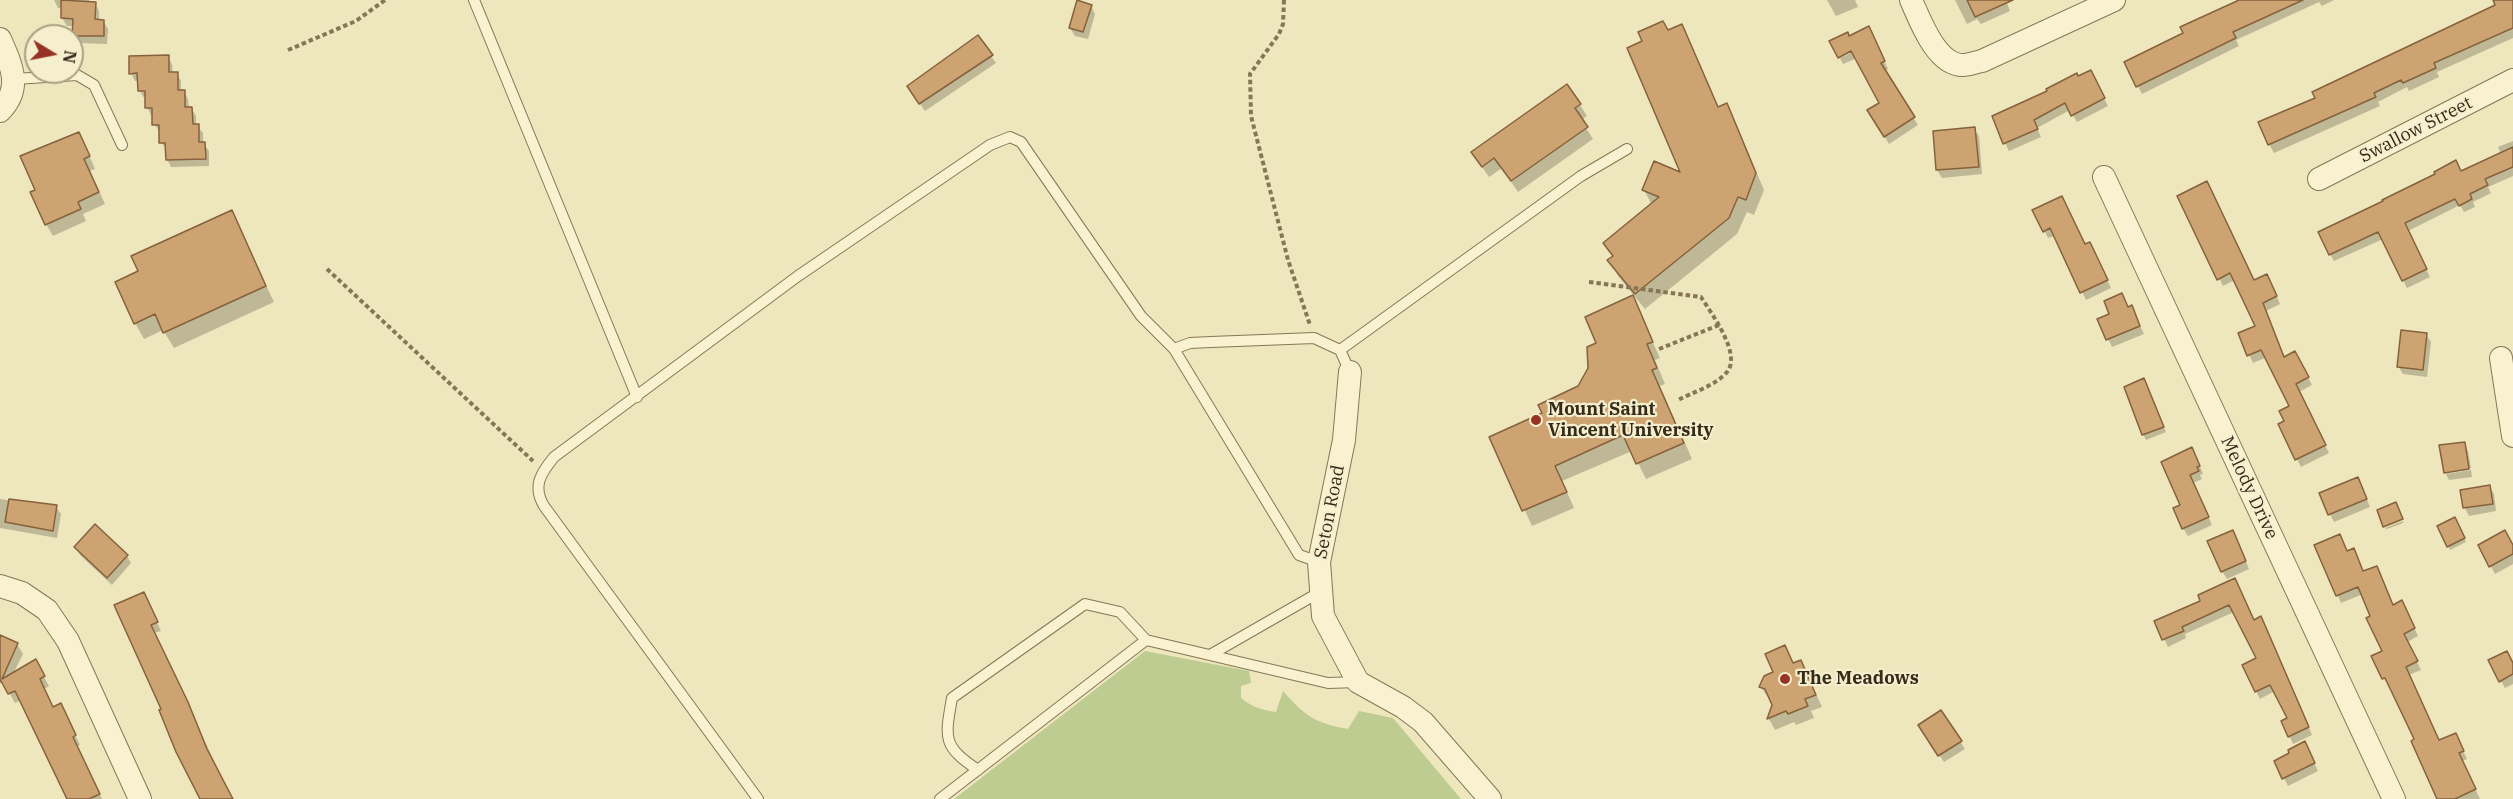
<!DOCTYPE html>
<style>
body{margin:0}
#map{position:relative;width:2513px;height:799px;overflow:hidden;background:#eee6bd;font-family:"IBM Plex Serif",serif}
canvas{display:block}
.north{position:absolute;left:24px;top:24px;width:60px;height:60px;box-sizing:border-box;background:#f5efcd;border:2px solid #a8a186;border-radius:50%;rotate:100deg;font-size:16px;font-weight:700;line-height:24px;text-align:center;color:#352b1b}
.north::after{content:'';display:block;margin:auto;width:21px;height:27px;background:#963325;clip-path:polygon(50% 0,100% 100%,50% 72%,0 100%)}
</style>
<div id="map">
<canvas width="2513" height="799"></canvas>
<div class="north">N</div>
</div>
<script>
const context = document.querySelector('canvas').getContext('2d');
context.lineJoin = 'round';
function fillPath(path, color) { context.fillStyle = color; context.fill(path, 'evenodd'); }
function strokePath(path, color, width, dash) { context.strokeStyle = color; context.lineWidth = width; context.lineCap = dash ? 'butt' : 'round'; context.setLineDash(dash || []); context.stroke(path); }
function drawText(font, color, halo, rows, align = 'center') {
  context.font = font + ' "IBM Plex Serif",serif'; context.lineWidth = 4.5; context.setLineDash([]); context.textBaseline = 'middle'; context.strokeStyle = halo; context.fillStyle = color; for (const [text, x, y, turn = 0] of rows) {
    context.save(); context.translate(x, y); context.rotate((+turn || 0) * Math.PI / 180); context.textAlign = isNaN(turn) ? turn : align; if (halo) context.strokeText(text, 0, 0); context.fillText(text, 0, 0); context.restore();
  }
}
fillPath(new Path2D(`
 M1145,651L1249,671L1251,683L1241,686V698C1252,707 1262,710 1276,712L1283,691C1305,716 1315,723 1348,729L1359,711L1393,718L1461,799H954Z`), '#becc91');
fillPath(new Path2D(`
 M54,0H89V3H95L99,11V21H103L108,29L107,44L78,43L74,35V26H67L62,18L63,8H58Z
 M1827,0H1855L1858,7L1836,16Z
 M1955,0H2014L2007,3L2010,11L1981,24L1977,19L1967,24Z
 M2243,0H2334L2322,6L2319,2L2236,40L2239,46L2142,94L2126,63L2185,34Z
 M2500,0H2513V38L2437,72L2439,77L2409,91L2407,87L2378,102L2380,106L2274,153L2269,144L2317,98L2497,5Z
 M1091,6L1095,14L1088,39L1075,36L1070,28Z
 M1681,26L1719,108L1726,105L1735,121L1764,190L1754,215L1747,212L1737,234L1645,309L1618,276L1609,260L1613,257L1605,243L1652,205L1644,190L1683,175L1644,42Z
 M1873,36L1888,69L1885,71L1918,125L1889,144L1869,111L1881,104L1857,58L1843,64L1840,58L1859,49L1849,37Z
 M991,56L996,63L925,111L913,94Z
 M168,57L172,64L173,74H177L181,81V91H184L188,99L189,108H191L196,116V125L203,133V143L209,151V166L171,167L167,159V150L161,142L160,132L154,124V115H151L147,107V98H144L139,90V81H135L131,73Z
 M2078,78L2094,80L2108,106L2077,122L2070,110L2037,128L2041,137L2009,151L2005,143L2049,92Z
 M1580,105L1587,116L1581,120L1593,139L1518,192L1502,168L1489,177L1480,164Z
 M1974,129L1979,136L1982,174L1942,178L1937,170L1935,132Z
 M2513,141V176L2488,187L2491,193L2473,202L2475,207L2464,212L2460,205L2408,231L2430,277L2407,288L2383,239L2334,261L2330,254L2461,173L2501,154L2498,147Z
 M85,146L95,169L90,171L105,204L83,214L86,221L53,236L46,224L37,190Z
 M2179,196L2254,281L2271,283L2280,304L2266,311L2285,358L2295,353L2312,385L2299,392L2329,453L2301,467L2280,425L2286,422L2291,406L2267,357L2253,363L2240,334L2257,327L2235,280L2223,286Z
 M2034,210L2093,251L2111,288L2086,300L2055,236L2048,238Z
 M231,212L274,302L174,348L163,330L144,339L135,323L140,272Z
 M1632,297L1660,358L1655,360L1665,384L1660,386L1692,459L1646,479L1632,451L1562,481L1574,508L1532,526L1491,437L1544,414L1579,388L1590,369L1598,344Z
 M2131,307L2144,334L2112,347L2099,320Z
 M2426,334L2431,342L2427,377L2403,374L2398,366Z
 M2146,386L2166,432L2146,440L2143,434Z
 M2464,443L2468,451L2471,468L2446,471V474L2441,447Z
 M2196,457L2203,474L2200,475L2202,479L2193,483L2212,525L2188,536L2183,528L2182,506L2163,462Z
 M2471,470L2472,477L2449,480L2446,474Z
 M2489,486L2494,494L2496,511L2469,516L2465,508L2462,491Z
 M2362,487L2370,507L2334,522L2330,514Z
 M0,499L56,507L61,514L57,538L0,528Z
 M2454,519L2466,542L2450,550L2439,527Z
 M2403,521V523L2387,529L2385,528Z
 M2237,539L2249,569L2227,579L2222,571Z
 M2316,545L2347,553L2364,573L2377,567L2394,606L2406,610L2418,636L2407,642L2421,670L2409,675L2439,742H2459L2467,759L2462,761L2480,799H2439L2416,740L2390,685L2388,686L2384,678V651L2363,594L2341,603Z
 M2480,546L2513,547V564L2495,574Z
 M76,548L127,556L131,563L112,585L80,555Z
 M2235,580L2254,621L2264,625L2312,735L2293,744L2283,722L2289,719L2275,691L2260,699L2244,666L2258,659L2234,612L2185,634L2186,638L2168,647L2156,622L2202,602Z
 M147,601L161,631L154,633L232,799H202L163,710Z
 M0,637L17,644L23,654L13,674L35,661L49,686L44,689L54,708L65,714L80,745L77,746L102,799H68L21,700L15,703L0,676Z
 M1785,647L1794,664L1801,661L1822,707L1811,711L1814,718L1796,725L1794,722L1775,730L1769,719L1773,705L1761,687L1775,673Z
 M2490,661L2513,665V684L2505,688Z
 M1925,733L1960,741L1965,749L1944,762Z
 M2308,751L2318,771L2288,786L2276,762Z`), '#0003');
const building = new Path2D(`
 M61,0L96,2L95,19L104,20V36H72L73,19L61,18Z
 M1077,0L1092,5L1083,32L1069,28Z
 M1967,0H2013L1975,17Z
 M2239,0H2303L2233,32L2236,38L2136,87L2124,62L2183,33L2180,27Z
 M2493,0H2513V28L2434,63L2436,68L2403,83L2401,80L2374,93L2376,97L2268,145L2258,122L2315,98L2312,92L2495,5Z
 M1663,21L1668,30L1682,24L1718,107L1727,103L1756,173L1746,200L1738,197L1729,218L1635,294L1607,260L1613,256L1603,243L1659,197L1642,190L1654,161L1680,172L1627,48L1642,41L1638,32Z
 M1869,26L1885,61L1881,63L1915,117L1884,137L1867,110L1879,103L1851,51L1838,58L1829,41L1848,32L1849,36Z
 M978,35L993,55L919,104L907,86Z
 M169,55V72H178V90H185V107H192L193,124H199V142H205L206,159L166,160L165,143H159V125H152V108H145V91H138L137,73L129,74V56Z
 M2091,70L2105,98L2071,116L2065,103L2034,120L2038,129L2003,144L1992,116L2047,91L2046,89L2077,73L2078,76Z
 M1567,84L1581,104L1575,108L1588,127L1511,181L1494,158L1482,167L1471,152Z
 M1975,127L1979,167L1936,170L1933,131Z
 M79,132L90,156L84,159L99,192L78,202L81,209L45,225L30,192L35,190L20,156Z
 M2513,147V167L2485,179L2488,185L2470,194L2472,199L2459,206L2455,199L2405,223L2427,269L2402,281L2378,232L2329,255L2318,232L2383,201L2382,200L2435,174L2434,172L2456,160L2461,171Z
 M2207,181L2254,280L2267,274L2277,296L2263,303L2284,357L2295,351L2309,377L2296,384L2326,445L2295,460L2278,424L2284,421L2279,411L2289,406L2261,350L2247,356L2238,333L2255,326L2230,273L2217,280L2177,196Z
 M2062,196L2085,244L2090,242L2108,280L2080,293L2050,228L2043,232L2032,210Z
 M232,210L266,286L163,333L155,314L134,324L115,282L138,271L131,256Z
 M2122,293L2128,307L2132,305L2140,326L2106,340L2097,319L2109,314L2104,301Z
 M1633,295L1653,342L1647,344L1657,368L1652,370L1684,443L1636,464L1623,435L1555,466L1567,492L1522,511L1489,437L1542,413L1538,405L1578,386L1588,368L1587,347L1596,343L1585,317Z
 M2401,330L2427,333L2423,370L2397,367Z
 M2144,378L2164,427L2142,435L2124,387Z
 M2465,442L2469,469L2444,473L2439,445Z
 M2192,447L2200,466L2197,467L2199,471L2190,475L2209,517L2182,529L2173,508L2180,505L2161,462Z
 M2358,477L2367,499L2328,515L2319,493Z
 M2490,485L2493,504L2463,508L2460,490Z
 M9,499L57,505L53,531L5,522Z
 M2396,502L2403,519L2383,527L2377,510Z
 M2455,517L2465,538L2447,547L2437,526Z
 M95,524L128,555L107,578L74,547Z
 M2233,530L2246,561L2221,572L2207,541Z
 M2505,530L2513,545V554L2489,567L2478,545Z
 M2340,534L2347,551L2354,548L2363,571L2377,566L2393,605L2402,600L2415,628L2404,634L2418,661L2406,667L2439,740L2456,733L2464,751L2459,753L2476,789L2455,799H2437L2411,741L2414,739L2385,678L2382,679L2371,656L2382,651L2366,618L2370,616L2358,587L2336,596L2314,545Z
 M2235,578L2254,620L2261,616L2309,727L2288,737L2281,721L2287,718L2270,685L2255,692L2242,665L2256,658L2229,605L2182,627L2184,631L2162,640L2154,621L2200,601L2198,595Z
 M144,592L158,622L151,625L188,702L207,749L233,799H200L176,752L159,710L161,709L114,605Z
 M0,635L18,643L2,679L36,659L45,676L40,679L53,707L61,703L76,735L73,737L100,794L89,799H67L15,691L8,694L1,681L0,682Z
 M1785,645L1793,663L1801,660L1816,695L1805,699L1808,706L1788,714L1786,711L1767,719L1772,705L1765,689L1759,687L1764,676L1773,672L1765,654Z
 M2507,651L2513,663V674L2499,682L2488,660Z
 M1941,710L1962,741L1938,756L1918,725Z
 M2305,741L2315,763L2282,779L2274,761L2289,753L2288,750Z`);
fillPath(building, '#cda372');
strokePath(building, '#85623c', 1.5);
const lane = new Path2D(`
 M474,0L637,397
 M15,79L77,75L94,85L122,145
 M1174,349L1190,343L1211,342L1314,338L1340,350L1350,372
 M1340,350L1581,176L1627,149
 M1210,655L1320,592
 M978,770C942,746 945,738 952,698L1085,604L1120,612L1146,640L1328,683L1358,682
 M758,799L544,506C532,486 541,473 554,457L798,276L990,145L1010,137L1021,142L1141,316L1174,349L1299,555L1319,562
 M940,799L1146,640`);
const street = new Path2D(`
 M1911,0C1920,20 1936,65 1963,65C1969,65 1976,62 1982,61L2114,0
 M0,39C11,64 23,88 0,111
 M2104,177L2394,799
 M2319,179L2513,80
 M2501,358L2513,436
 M1350,372L1344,440L1319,562L1323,616L1358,682L1403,707L1423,722L1490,799
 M0,586L22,593L47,610L68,641L140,799`);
strokePath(lane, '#867656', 12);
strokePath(street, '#867656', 24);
strokePath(new Path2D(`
 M1284,0L1283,24L1279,34L1250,74L1251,116L1288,260L1310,325
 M288,50L356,21L385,0
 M327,269L533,461
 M1589,282L1701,297C1711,313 1742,354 1727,372C1715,386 1693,392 1678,400
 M1659,349L1719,325`), '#867656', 4, [4.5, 3]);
strokePath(lane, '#f9f2d0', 10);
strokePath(street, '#f9f2d0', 22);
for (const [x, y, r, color] of [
 [1536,420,6,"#963325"],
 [1785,679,6,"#963325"]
]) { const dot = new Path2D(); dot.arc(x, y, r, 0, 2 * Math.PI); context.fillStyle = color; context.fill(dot); strokePath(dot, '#f5efcd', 2); }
drawText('18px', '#352b1b', '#f5efcd', [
 ["Swallow Street",2416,130,-27],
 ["Melody Drive",2249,488,65],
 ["Seton Road",1330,512,-79]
]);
drawText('bold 18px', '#352b1b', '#f5efcd', [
 ["Mount Saint",1548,410],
 ["Vincent University",1548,431],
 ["The Meadows",1797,679]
], 'left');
</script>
